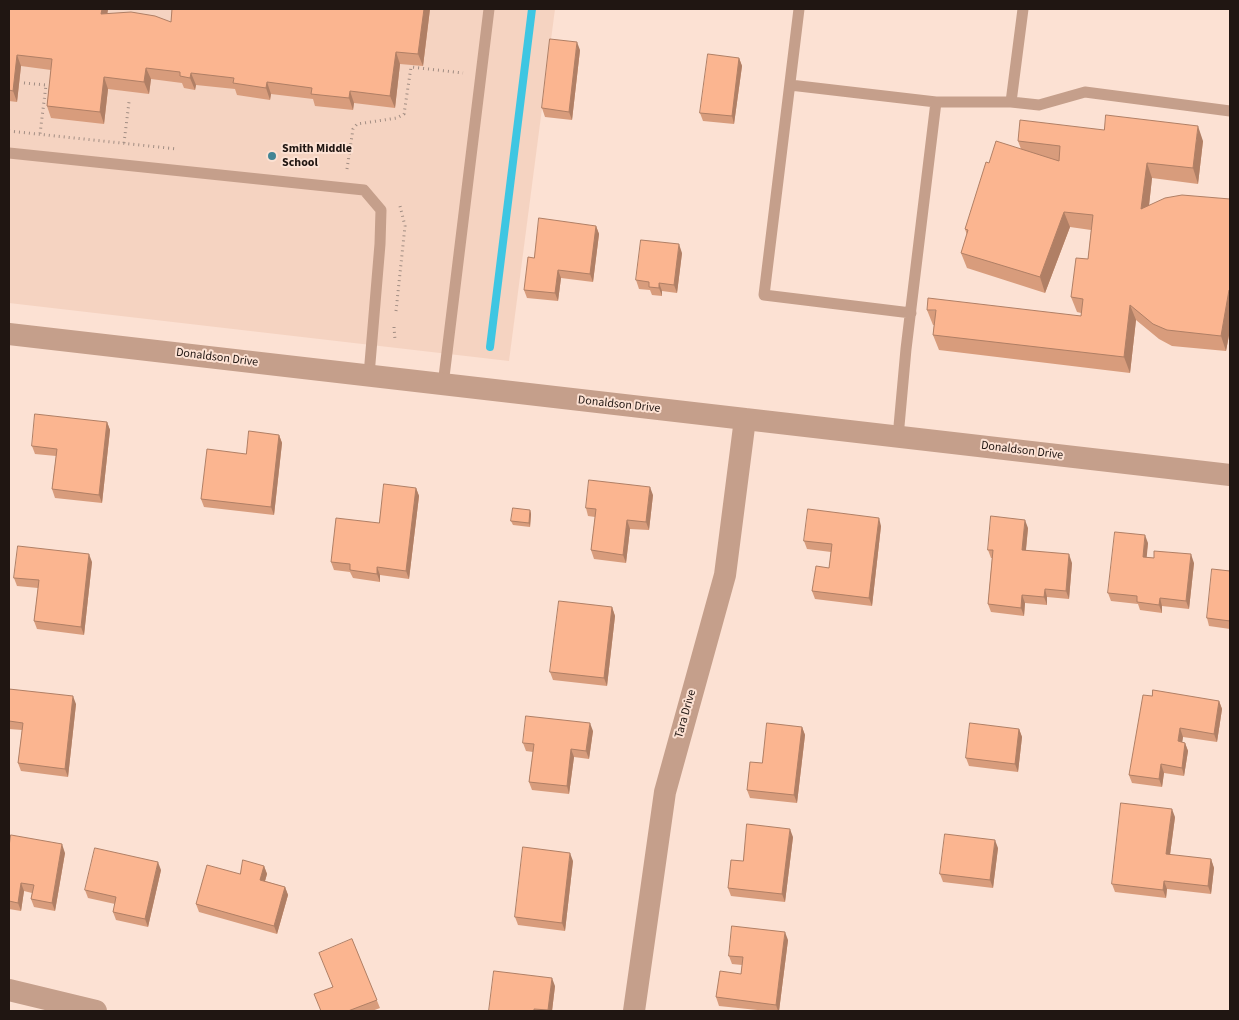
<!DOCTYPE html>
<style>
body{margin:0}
#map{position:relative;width:1239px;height:1020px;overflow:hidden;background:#fce1d3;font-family:"Source Sans 3",sans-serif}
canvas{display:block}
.frame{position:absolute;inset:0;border:10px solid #201612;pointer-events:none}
</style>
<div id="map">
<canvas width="1239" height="1020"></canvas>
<div class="frame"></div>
</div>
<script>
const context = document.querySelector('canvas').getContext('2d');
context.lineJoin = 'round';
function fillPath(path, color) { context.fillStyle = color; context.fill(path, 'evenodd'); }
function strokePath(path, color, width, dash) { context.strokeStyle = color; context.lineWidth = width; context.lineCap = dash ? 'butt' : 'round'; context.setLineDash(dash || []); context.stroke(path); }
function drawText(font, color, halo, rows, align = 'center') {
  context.font = font + ' "Source Sans 3",sans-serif'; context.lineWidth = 4; context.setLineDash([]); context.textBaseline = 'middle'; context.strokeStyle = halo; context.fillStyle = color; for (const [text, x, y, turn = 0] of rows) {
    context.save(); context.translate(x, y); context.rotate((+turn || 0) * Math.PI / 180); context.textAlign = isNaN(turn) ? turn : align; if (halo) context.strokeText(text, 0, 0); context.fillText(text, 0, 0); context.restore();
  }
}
fillPath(new Path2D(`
 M9,9H555L509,361L9,303Z`), '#f5d3c1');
strokePath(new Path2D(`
 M490,347L532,9`), '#3ec6e2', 8);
strokePath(new Path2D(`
 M24,83L46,85L40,134
 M9,131L177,149
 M124,143L129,102
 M347,169L353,129L357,124L397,118L404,114L411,67L463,73
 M396,311L405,226L400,206
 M394,327L395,340`), '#a18d83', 3, [1, 4]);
strokePath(new Path2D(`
 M799,9L764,295L911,313
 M790,85L936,102H1011L1039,105L1085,92L1230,111
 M1011,102L1023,9
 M9,153L364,190L381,210L380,244L369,375
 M443,385L489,9
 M898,437L906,349L936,102`), '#c59f8b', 11);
strokePath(new Path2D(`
 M9,334L1230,475
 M9,990L96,1011
 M634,1011L665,792L725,575L745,419`), '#c59f8b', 22);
fillPath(new Path2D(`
 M9,9H108L107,13L171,22L172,9H430L423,66L400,64L395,108L354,103L353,110L315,106L313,99L271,94L270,100L237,95L235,89L196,85L195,90L184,88L182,83L151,79L149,94L108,89L104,124L51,118L47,106L51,70L21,66L17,102L9,101Z
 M580,50L572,120L545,117L542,108Z
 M739,58L742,66L734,124L703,121L700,113Z
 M1018,141H1203L1198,184L1152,178L1149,205L1230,199V330L1226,351L1172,346L1159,339L1136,320L1130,373L939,350L933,335L934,325H933L927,310L1081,316V313L1077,312L1071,297L1088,259L1091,230L1070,227L1045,293L967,268L961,253L967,235L965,229L989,163L1021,149Z
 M596,226L599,234L593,282L561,278L558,301L527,298L524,290Z
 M682,253L677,293L662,291V296L652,295L650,290L639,289L636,280Z
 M107,422L110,430L102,503L55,498L52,489L56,456L35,454L32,446Z
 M279,435L282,443L274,515L204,507L201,499L246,454Z
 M416,488L419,496L409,579L380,575V582L353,578L350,572L334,570L331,562L379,523Z
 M653,495L649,530L630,529L626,563L594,559L591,550L595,517L588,516L586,508Z
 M530,510L531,514L530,527L513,525L511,521Z
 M881,526L872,606L815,599L812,591L829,568L831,552L807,549L804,541Z
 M1028,528L1026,550L1072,563L1069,599L1047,597V605L1025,603L1024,616L991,612L988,604L992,558H991L988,550Z
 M1148,543L1146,557L1194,563L1189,609L1162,606V613L1140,610L1138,604L1111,601L1108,593Z
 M92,562L84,635L37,629L34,621L38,588L17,586L14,578Z
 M1230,571V629L1209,626L1207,618Z
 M612,607L615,616L607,686L553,680L550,672Z
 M9,689L76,704L68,777L21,771L18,763L22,730L9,729Z
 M1152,696L1219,701L1222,709L1217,742L1183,737L1182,742L1185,743L1188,751L1184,776L1164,773L1162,787L1132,783L1129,775Z
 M802,727L805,735L797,803L750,798L747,790Z
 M1019,729L1022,737L1018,772L969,766L966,758Z
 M593,731L589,759L574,757L569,794L532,790L529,782L533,752L526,751L523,743Z
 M1175,817L1170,855L1211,859L1214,868L1211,894L1167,889L1166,898L1115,892L1112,884Z
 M793,837L785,902L731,896L728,888Z
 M9,847L65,853L55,911L34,907L31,899L32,893L24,891L21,911L9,909Z
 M998,848L993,888L943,882L940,874Z
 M573,861L565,931L518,925L515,917Z
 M264,866L267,874L265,881L285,887L288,895L277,934L199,912L196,904L240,874Z
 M161,870L148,927L116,920L113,912L115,904L88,898L85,890Z
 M352,939L380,1008L372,1011H321L332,987Z
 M788,940L779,1011H767L719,1006L716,997L741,974L742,965L732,964L729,956Z
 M555,986L552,1011H489Z`), '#d89c7c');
fillPath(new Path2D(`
 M102,9H108L106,26L101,14Z
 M424,9H430L423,66L418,54Z
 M577,42L580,50L572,120L569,112Z
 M396,52L400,64L395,108L390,96Z
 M17,55L21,66L17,102L13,91Z
 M739,58L742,66L734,124L732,116Z
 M146,68L151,79L149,94L144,82Z
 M191,73L196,85L195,90L190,78Z
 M104,77L108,89L104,124L100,112Z
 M267,82L271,94L270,100L266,88Z
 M350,91L354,103L353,110L349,98Z
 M1198,126L1203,141L1198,184L1193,168Z
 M1147,163L1152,178L1147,224L1141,209Z
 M1064,212L1070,227L1045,293L1040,277Z
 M596,226L599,234L593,282L590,274Z
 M679,244L682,253L677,293L674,285Z
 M558,270L561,278L558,301L555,293Z
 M659,283L662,291V296L659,288Z
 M1229,290L1230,292V330L1226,351L1221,336Z
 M1130,305L1136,320L1130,373L1124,357Z
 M107,422L110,430L102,503L99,495Z
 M279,435L282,443L274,515L271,507Z
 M650,487L653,495L649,530L646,522Z
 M416,488L419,496L409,579L406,571Z
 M530,510L531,514L530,527L529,523Z
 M879,518L881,526L872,606L869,598Z
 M627,520L630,529L626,563L623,555Z
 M1025,520L1028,528L1025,558L1022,550Z
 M1145,535L1148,543L1146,565L1143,557Z
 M89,554L92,562L84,635L81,627Z
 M1069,554L1072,563L1069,599L1066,591Z
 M1191,554L1194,563L1189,609L1186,601Z
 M377,567L380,575V582L377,574Z
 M1045,589L1047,597V605L1044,597Z
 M1022,595L1025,603L1024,616L1021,608Z
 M1160,598L1162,606V613L1159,605Z
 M612,607L615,616L607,686L604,678Z
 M73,696L76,704L68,777L65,769Z
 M1219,701L1222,709L1217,742L1214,734Z
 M590,723L593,731L589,759L586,751Z
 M802,727L805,735L797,803L794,795Z
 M1180,728L1183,737L1181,750L1178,741Z
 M1019,729L1022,737L1018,772L1015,764Z
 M1185,743L1188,751L1184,776L1182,768Z
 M571,749L574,757L569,794L567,786Z
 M1161,764L1164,773L1162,787L1159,779Z
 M1172,809L1175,817L1169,862L1166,854Z
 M790,829L793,837L785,902L782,894Z
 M995,840L998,848L993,888L990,880Z
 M62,844L65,853L55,911L52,903Z
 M570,853L573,861L565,931L562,923Z
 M1211,859L1214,868L1211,894L1208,886Z
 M158,862L161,870L148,927L145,919Z
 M264,866L267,874L263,888L260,880Z
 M1164,881L1167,889L1166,898L1163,890Z
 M21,883L24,891L21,911L18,903Z
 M285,887L288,895L277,934L274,926Z
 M785,932L788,940L779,1011H778L776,1005Z
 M552,978L555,986L552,1011H548Z`), '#b07f65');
const building = new Path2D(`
 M9,9H102L101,14L131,12L155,16L171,22L172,9H424L418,54L396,52L390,96L350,91L349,98L311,94L312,88L267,82L266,88L233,83L234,78L191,73L190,78L180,76V72L146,68L144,82L104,77L100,112L47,106L52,59L17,55L13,91L9,90Z
 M550,39L577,42L569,112L542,108Z
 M708,54L739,58L732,116L700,113Z
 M1106,115L1198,126L1193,168L1147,163L1141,209L1165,198L1182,195L1230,199V290H1229L1221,336L1167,330L1153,324L1130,305L1124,357L933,335L936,310H927L928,298L1081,316L1083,299L1071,297L1076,258L1088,259L1093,215L1064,212L1040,277L961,253L968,230L965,229L986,162L989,163L996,141L1059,161L1060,146L1018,141L1020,120L1104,130Z
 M539,218L596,226L590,274L558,270L555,293L524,290L528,257L534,258Z
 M641,240L679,244L674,285L659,283V288L649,287V282L636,280Z
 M35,414L107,422L99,495L52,489L57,449L32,446Z
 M249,431L279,435L271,507L201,499L207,449L246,454Z
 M589,480L650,487L646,522L627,520L623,555L591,550L596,509L586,508Z
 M384,484L416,488L406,571L377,567V574L350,570V564L331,562L336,518L379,523Z
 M513,508L530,510L529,523L511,521Z
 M808,509L879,518L869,598L812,591L816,566L829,568L832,544L804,541Z
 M991,516L1025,520L1022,550L1069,554L1066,591L1045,589L1044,597L1022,595L1021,608L988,604L993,550H988Z
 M1115,532L1145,535L1143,557L1154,558V551L1191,554L1186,601L1160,598L1159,605L1137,602V596L1108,593Z
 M18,546L89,554L81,627L34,621L39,580L14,578Z
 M1212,569L1230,571V621L1207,618Z
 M559,601L612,607L604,678L550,672Z
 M9,689L73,696L65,769L18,763L23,723L9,721Z
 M1153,690L1219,701L1214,734L1180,728L1178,741L1185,743L1182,768L1161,764L1159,779L1129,775L1143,695L1152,696Z
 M526,716L590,723L586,751L571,749L567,786L529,782L534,744L523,743Z
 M767,723L802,727L794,795L747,790L750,762L762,763Z
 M970,723L1019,729L1015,764L966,758Z
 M1121,803L1172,809L1166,854L1211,859L1208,886L1164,881L1163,890L1112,884Z
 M747,824L790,829L782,894L728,888L731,860L743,861Z
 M945,834L995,840L990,880L940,874Z
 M11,835L62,844L52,903L31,899L34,885L21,883L18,903L9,901V847Z
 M523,847L570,853L562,923L515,917Z
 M95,848L158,862L145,919L113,912L116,897L85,890Z
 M243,860L264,866L260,880L285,887L274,926L196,904L207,865L240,874Z
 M732,926L785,932L776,1005L716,997L720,971L741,974L743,957L729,956Z
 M352,939L377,1000L348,1011H321L314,994L333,987L319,953Z
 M494,971L552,978L548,1010L534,1009V1011H489Z`);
fillPath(building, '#fbb590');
strokePath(building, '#b07f65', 1);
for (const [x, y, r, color] of [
 [272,156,5,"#428595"]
]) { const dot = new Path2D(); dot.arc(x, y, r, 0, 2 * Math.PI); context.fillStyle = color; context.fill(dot); strokePath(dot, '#fce1d3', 2); }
drawText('bold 12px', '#201612', '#fce1d3', [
 ["Smith Middle",282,149],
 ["School",282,163]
], 'left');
drawText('12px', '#201612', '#fce1d3', [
 ["Donaldson Drive",217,358,7],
 ["Donaldson Drive",619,405,6],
 ["Donaldson Drive",1022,451,7],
 ["Tara Drive",686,714,-74]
]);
</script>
